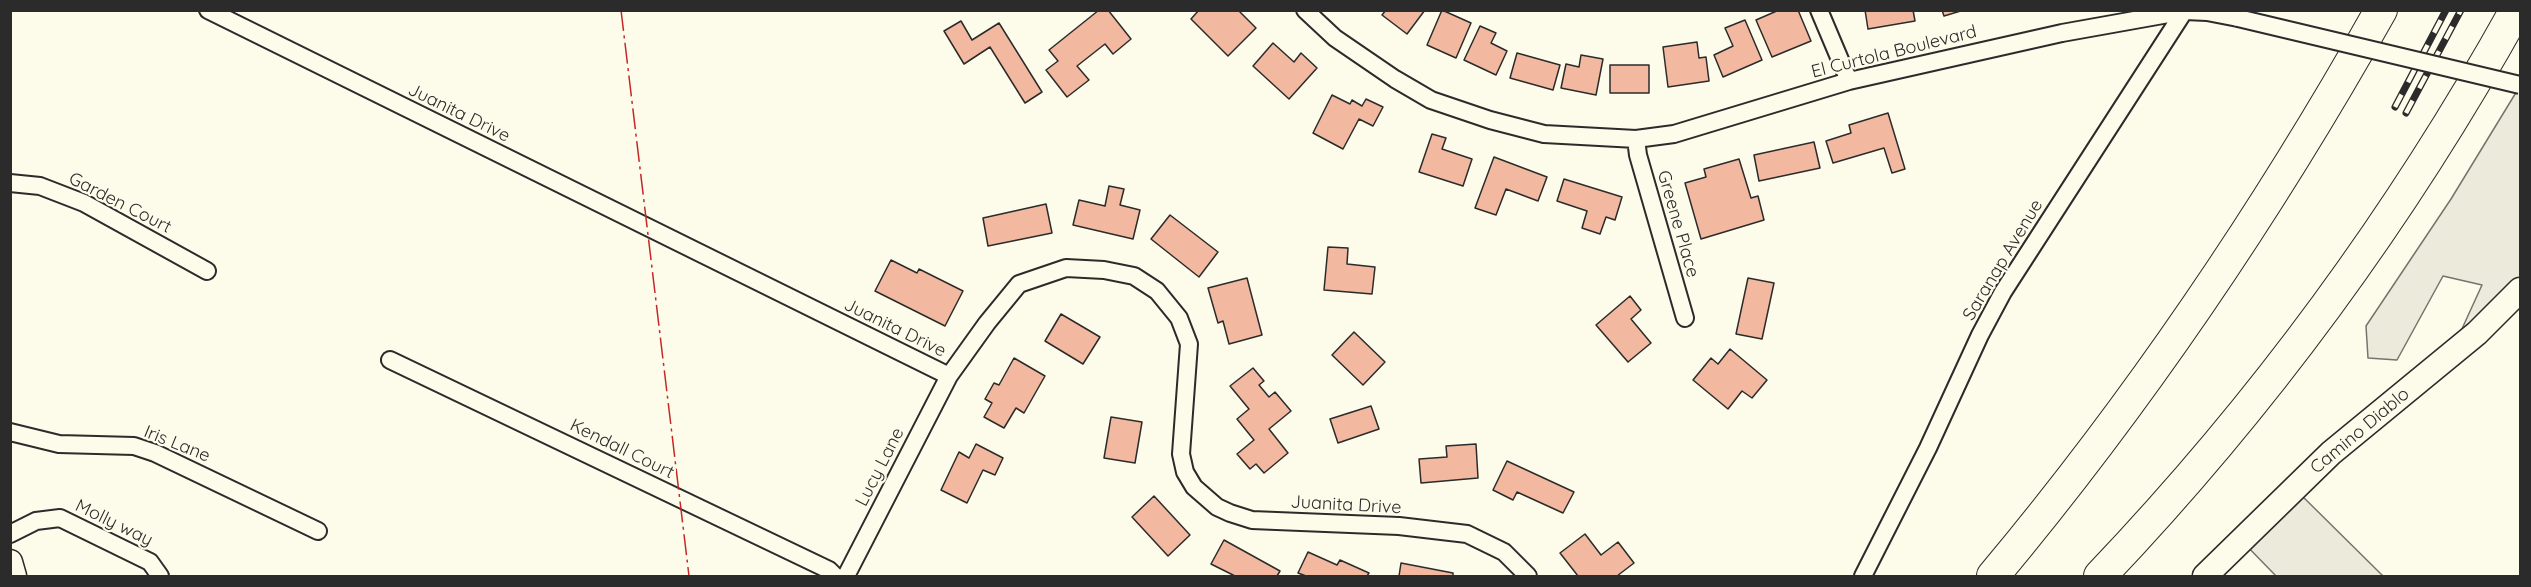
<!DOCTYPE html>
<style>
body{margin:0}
#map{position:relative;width:2531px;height:587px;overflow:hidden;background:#fdfbea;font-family:Quicksand,sans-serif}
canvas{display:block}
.frame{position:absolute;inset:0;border:12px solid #2b2b2b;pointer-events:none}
</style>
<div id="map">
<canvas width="2531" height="587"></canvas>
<div class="frame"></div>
</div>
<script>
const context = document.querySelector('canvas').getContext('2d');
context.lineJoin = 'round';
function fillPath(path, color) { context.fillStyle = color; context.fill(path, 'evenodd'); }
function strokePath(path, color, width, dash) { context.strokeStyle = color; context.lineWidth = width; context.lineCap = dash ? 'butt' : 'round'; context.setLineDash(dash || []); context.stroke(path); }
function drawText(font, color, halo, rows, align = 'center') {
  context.font = font + ' Quicksand,sans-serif'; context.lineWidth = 4.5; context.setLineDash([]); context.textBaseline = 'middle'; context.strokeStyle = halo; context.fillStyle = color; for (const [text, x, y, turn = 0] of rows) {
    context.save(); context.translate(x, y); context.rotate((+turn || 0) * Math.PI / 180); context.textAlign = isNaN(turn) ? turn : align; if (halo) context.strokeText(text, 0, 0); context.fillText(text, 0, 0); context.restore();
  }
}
const green = new Path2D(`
 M2520,86V290L2450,355L2482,285L2443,276L2397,360L2368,358L2366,326L2451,199Z
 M2294,488L2383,576H2276L2241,540Z`);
fillPath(green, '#ecebdb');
strokePath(green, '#74746e', 1.5);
const building = new Path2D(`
 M1099,10H1108L1131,39L1113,54L1105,44L1077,66L1089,80L1067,97L1046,70L1058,61L1049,50Z
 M1199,10H1238L1256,28L1228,56L1191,19Z
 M1386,10H1425L1407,34L1382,15Z
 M1442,10L1471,23L1456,58L1427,45Z
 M1779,10H1798L1811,41L1772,57L1756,20Z
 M1865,10H1913L1915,21L1868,29Z
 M1942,10H1964L1944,16Z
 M1745,20L1762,60L1723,77L1714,55L1733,46L1725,28Z
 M961,21L972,40L999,23L1042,92L1025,103L990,47L964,64L944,31Z
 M1480,26L1496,33L1491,43L1507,51L1496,75L1464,60Z
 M1697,42L1699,58L1706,57L1709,81L1668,87L1663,47Z
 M1273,43L1294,62L1301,53L1317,68L1289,99L1253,66Z
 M1517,53L1560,65L1553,90L1510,78Z
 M1581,55L1603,59L1596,95L1561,88L1566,64L1579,67Z
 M1610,65H1649V93H1610Z
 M1332,95L1350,104L1352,100L1362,106L1366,99L1383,107L1373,126L1359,119L1343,149L1313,133Z
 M1888,113L1905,169L1892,173L1884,148L1833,163L1826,141L1851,133L1849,125Z
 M1432,134L1446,138L1442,149L1472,159L1463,186L1419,172Z
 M1814,142L1820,168L1759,181L1754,155Z
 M1494,157L1547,177L1538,201L1506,189L1496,215L1475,208Z
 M1739,159L1751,198L1758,196L1764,220L1701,239L1685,183L1706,177L1704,169Z
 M1564,179L1622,197L1615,220L1606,217L1600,234L1582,228L1587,211L1557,201Z
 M1109,186L1124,189L1120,205L1140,210L1133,239L1073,225L1079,200L1105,206Z
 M1046,204L1052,233L988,246L983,218Z
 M1170,215L1218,252L1199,277L1151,239Z
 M1328,247L1348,248L1347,264L1375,267L1372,294L1324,290Z
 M891,260L917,273L919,269L963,291L945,326L875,291Z
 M1247,278L1262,335L1229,344L1223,321L1218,323L1208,288Z
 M1748,278L1774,283L1762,339L1736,334Z
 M1630,296L1641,310L1631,319L1651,343L1628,362L1596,325Z
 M1061,314L1100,337L1083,364L1045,341Z
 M1354,332L1385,362L1363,385L1332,355Z
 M1730,349L1767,380L1752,398L1742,391L1728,409L1693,380L1711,358L1718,364Z
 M1014,358L1045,376L1024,413L1016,408L1004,428L984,417L992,403L985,399L994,383L999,385Z
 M1253,368L1264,381L1259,385L1269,397L1275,392L1291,411L1269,429L1288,453L1264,473L1256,464L1250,469L1237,454L1254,440L1237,419L1249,409L1230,386Z
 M1371,406L1379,429L1338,443L1330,419Z
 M1111,417L1142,422L1135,463L1104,458Z
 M976,444L1003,458L995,475L983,470L967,503L941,490L959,452L969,458Z
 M1476,444L1478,478L1421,483L1419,459L1447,457L1446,446Z
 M1507,461L1574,492L1563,513L1517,492L1513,500L1493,490Z
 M1154,496L1190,535L1168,556L1132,517Z
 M1585,534L1601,555L1618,542L1634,563L1617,576H1578L1560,553Z
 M1224,540L1280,571L1277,576H1235L1211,564Z
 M1308,552L1337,565L1340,560L1369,573L1367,576H1306L1298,573Z
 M1401,563L1453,573V576H1399Z`);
fillPath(building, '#f2b8a0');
strokePath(building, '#2b2b2b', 1.5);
const street = new Path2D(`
 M208,10L949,376
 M1305,10L1335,38L1395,79L1431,100L1490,120L1544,134L1636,139L1674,134L1849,81L2062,33L2185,11L2207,12L2238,18
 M1819,10L1849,81
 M1636,139L1638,155L1685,318
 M10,183L40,186L84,203L207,271
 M390,360L829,570L835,576
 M10,432L59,444L134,446L155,453L318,531
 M10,534L36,521L60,518L150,562L160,576
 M846,576L949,376L987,323L1019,284L1066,268L1104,270L1134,276L1157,291L1179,318L1189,344L1181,454L1185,472L1194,487L1217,507L1230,513L1252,520L1399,526L1467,534L1504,552L1528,576
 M1863,576L1928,448L1980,335L2003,292L2185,10`);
const secondary = new Path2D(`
 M10,562L14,576
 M2205,576L2331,453L2477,333L2520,290`);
const highway = new Path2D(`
 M1993,576C2140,400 2268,211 2381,10
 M2100,576C2263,405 2401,217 2516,10`);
strokePath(street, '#2b2b2b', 20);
strokePath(secondary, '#2b2b2b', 27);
strokePath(highway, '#2b2b2b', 34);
strokePath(street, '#fdfbea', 16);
strokePath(secondary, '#fdfbea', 24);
strokePath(highway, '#fdfbea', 32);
const rail = new Path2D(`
 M2395,107L2446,10
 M2406,113L2461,10`);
strokePath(rail, '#2b2b2b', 7);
strokePath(rail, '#fdfbea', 4.5, [14]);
const streetBridge = new Path2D(`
 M2238,18L2520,85`);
strokePath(streetBridge, '#2b2b2b', 20, []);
strokePath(streetBridge, '#fdfbea', 16);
strokePath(new Path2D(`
 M621,10L689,576`), '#c62828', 1.5, [21, 4.5, 3, 4.5]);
drawText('18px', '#2b2b2b', '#fdfbea', [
 ["El Curtola Boulevard",1894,52,-14],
 ["Juanita Drive",459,113,26],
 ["Garden Court",120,203,27],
 ["Greene Place",1678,224,74],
 ["Saranap Avenue",2003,260,-59],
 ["Juanita Drive",895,328,26],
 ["Camino Diablo",2360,431,-40],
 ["Iris Lane",177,444,22],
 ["Kendall Court",622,449,26],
 ["Lucy Lane",880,467,-63],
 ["Juanita Drive",1346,505,3],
 ["Molly way",114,523,26]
]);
</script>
